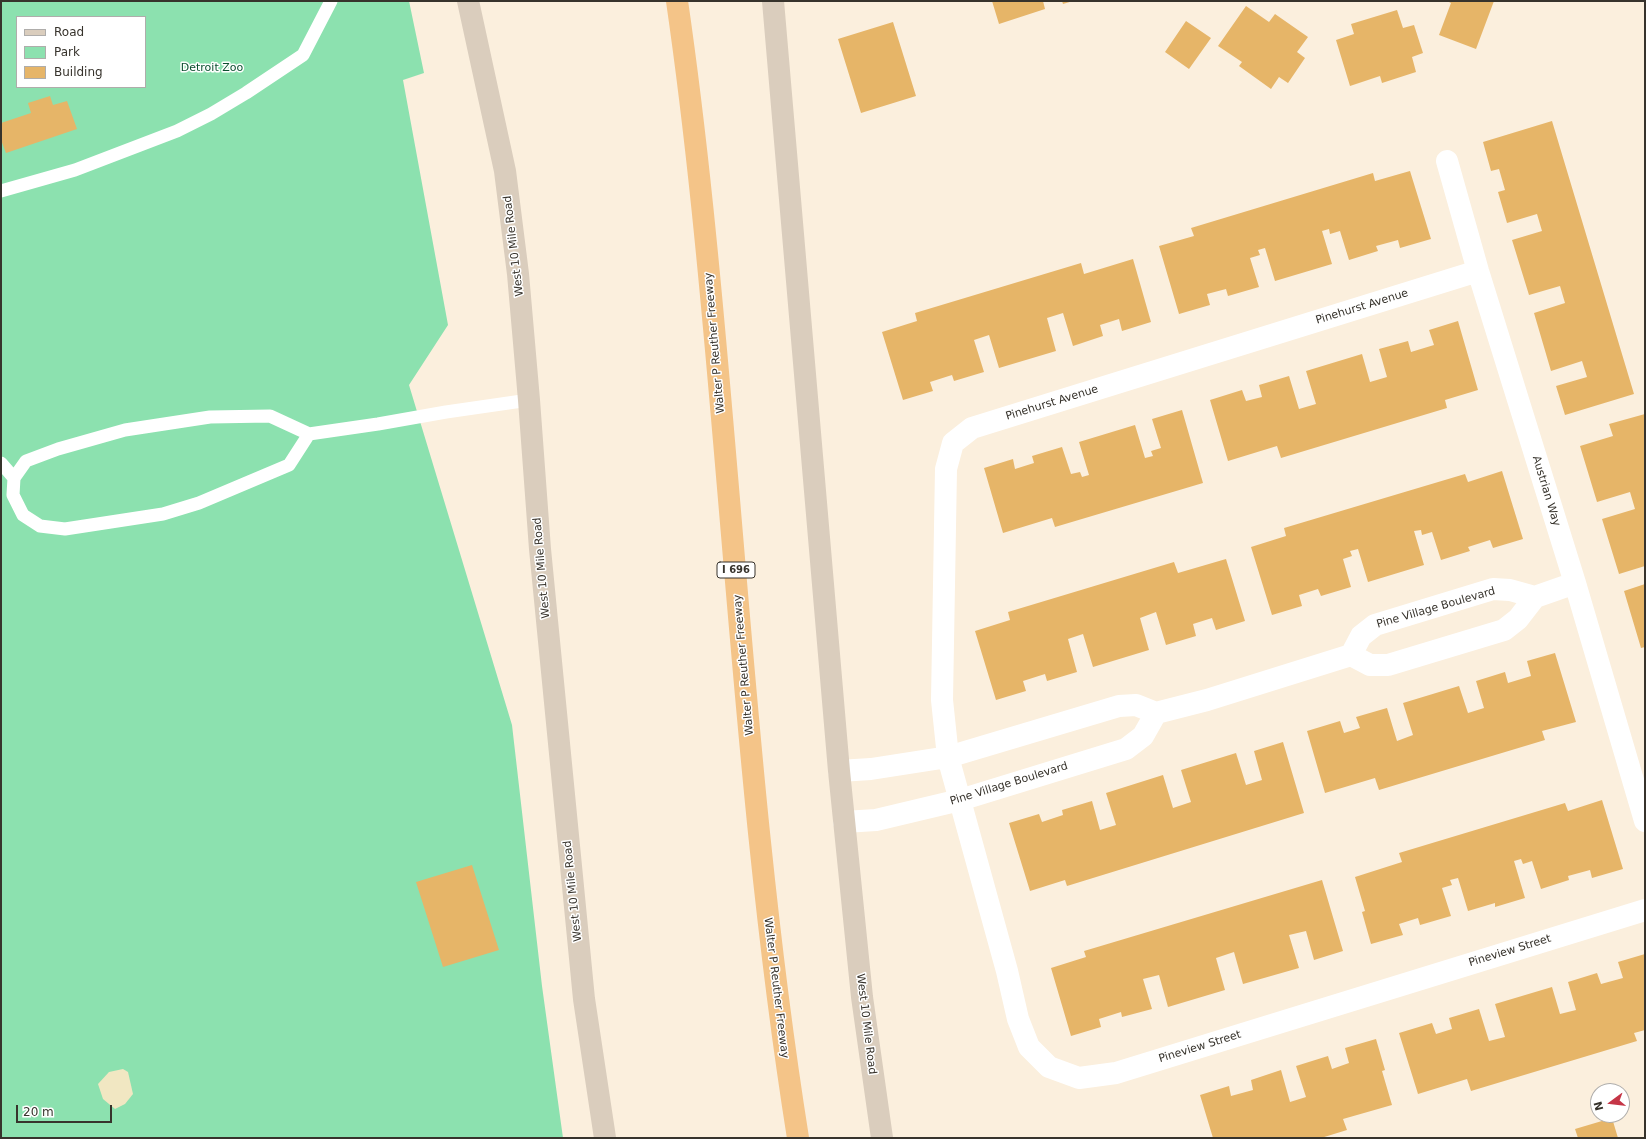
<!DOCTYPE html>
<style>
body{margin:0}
#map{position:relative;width:1646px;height:1139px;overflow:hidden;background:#fbefdd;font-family:"DejaVu Sans",sans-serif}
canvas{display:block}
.frame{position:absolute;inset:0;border:2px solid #37332c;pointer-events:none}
.legend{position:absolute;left:16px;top:16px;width:130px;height:72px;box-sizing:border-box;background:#fff;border:1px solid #afadab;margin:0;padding:5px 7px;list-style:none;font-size:12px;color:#37332c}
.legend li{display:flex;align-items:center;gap:8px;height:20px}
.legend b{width:20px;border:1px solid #afadab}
.north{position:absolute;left:1590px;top:1083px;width:40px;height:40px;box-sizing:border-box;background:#fff;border:1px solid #afadab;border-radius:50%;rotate:255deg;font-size:11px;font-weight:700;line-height:16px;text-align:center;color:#37332c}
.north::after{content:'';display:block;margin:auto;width:14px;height:18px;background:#c53546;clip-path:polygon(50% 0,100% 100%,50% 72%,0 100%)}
.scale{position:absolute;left:16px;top:1105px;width:96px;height:18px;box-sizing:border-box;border:2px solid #37332c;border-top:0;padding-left:5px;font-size:12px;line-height:14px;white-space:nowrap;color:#37332c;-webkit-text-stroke:3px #fff;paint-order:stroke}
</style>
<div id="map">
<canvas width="1646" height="1139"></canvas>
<div class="frame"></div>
<ul class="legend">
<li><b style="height:5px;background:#dacdbd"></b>Road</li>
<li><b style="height:11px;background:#8ce1af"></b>Park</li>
<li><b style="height:11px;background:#e6b568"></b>Building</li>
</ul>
<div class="north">N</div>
<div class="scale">20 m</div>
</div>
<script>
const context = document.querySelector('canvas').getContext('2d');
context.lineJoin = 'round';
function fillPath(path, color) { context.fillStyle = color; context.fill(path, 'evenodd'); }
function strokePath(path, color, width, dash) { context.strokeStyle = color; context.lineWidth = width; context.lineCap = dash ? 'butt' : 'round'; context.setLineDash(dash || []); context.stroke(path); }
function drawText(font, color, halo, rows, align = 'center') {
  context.font = font + ' "DejaVu Sans",sans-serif'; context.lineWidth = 3; context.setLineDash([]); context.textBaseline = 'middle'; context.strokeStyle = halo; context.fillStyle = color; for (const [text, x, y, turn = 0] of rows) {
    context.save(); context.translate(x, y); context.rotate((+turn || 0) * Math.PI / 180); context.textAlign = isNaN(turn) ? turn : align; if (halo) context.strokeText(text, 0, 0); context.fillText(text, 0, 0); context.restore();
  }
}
fillPath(new Path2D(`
 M1,1H409L424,73L403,80L448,325L409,385L512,725L542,986L563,1138H1ZM17,17H145V87H17Z`), '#8ce1af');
fillPath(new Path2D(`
 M123,1069L128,1072L133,1094L125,1104L115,1109L103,1099L98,1084L109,1072Z`), '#f1e7c2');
fillPath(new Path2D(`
 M992,1H1043L1045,9L999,24Z
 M1062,1H1073L1063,4Z
 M1447,1H1494L1476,49L1439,35L1451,3Z
 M1246,6L1269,22L1275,14L1308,37L1297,52L1305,58L1288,83L1279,77L1271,89L1239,66L1242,62L1218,46Z
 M1397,10L1403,28L1414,25L1423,53L1412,57L1416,72L1382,83L1380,76L1350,86L1336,40L1354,34L1351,24Z
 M1186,21L1211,38L1189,69L1165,52Z
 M893,22L916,96L861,113L838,39Z
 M50,96L53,105L67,101L77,129L6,153L1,140V123L31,113L28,103Z
 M1552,121L1634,394L1565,415L1556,386L1587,377L1582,361L1551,371L1534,313L1565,303L1560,286L1529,295L1512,240L1542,231L1537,214L1507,223L1498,192L1505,190L1499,169L1491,171L1483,142Z
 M1410,171L1431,239L1400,248L1398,240L1376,246L1378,251L1349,260L1340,231L1330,234L1329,229L1322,231L1332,264L1275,281L1265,248L1258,250L1260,255L1250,258L1259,287L1228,296L1226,289L1207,294L1210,305L1179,314L1159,246L1194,236L1191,228L1373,173L1375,181Z
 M1133,259L1151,322L1122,331L1119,319L1100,325L1103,336L1073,346L1063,313L1047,318L1056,351L999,368L989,335L974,340L984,372L954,381L952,375L930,382L933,391L903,400L882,332L917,321L915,313L1081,263L1084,274Z
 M1458,321L1478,390L1445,400L1447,408L1281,458L1277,446L1228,461L1210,400L1242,390L1246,401L1262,397L1259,385L1289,376L1299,409L1316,404L1306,371L1362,354L1370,382L1387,377L1379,349L1408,341L1411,352L1434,345L1429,330Z
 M1182,410L1203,483L1055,527L1052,518L1003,533L984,468L1013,459L1015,469L1034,463L1032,456L1062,447L1071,474L1080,472L1082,477L1089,475L1079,442L1135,425L1145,458L1153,456L1151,451L1161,448L1152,419Z
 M1645,414V566L1619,574L1602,519L1635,509L1630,492L1597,502L1580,446L1613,436L1609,424Z
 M1502,471L1523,539L1493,548L1490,540L1468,547L1470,551L1441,560L1432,532L1422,535L1421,530L1414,531L1424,565L1368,582L1358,549L1350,551L1352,556L1343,559L1351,587L1321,596L1318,589L1299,595L1302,606L1272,615L1251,547L1286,536L1284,528L1465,474L1468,482Z
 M1226,559L1245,621L1216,630L1212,618L1193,624L1196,636L1166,645L1156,612L1140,618L1149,650L1093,667L1083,634L1068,639L1077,672L1047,681L1045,674L1023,681L1026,691L996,700L975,631L1010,620L1008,612L1174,562L1178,573Z
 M1645,584V647L1641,648L1624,591Z
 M1555,653L1576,722L1542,731L1545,740L1379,790L1375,778L1325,793L1307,731L1340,721L1344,733L1360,728L1356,717L1387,708L1397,741L1413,735L1403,703L1459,686L1468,713L1484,708L1476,681L1505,672L1508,683L1531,676L1527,661Z
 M1283,742L1304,813L1067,886L1065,880L1030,891L1009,823L1039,814L1042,822L1063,815L1062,810L1092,801L1100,830L1116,825L1106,793L1163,775L1173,808L1191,802L1181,770L1236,753L1246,785L1262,780L1254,751Z
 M1602,800L1623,869L1592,878L1590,870L1568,876L1569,880L1541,889L1532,861L1523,864L1521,859L1514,861L1525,898L1495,907V903L1468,911L1458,878L1450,880L1452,885L1442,888L1451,916L1420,925L1418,918L1399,924L1403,935L1371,944L1362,912L1365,911L1355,877L1402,862L1399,853L1565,803L1568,811Z
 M472,865L499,950L443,967L416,882Z
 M1322,880L1343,951L1314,960L1306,931L1289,935L1299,968L1243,984L1234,952L1216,958L1225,990L1168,1007L1159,975L1143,979L1152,1009L1122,1017L1121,1012L1099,1019L1101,1027L1071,1036L1051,968L1086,957L1084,951Z
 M1645,954V1030L1634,1033L1637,1041L1471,1091L1467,1079L1418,1094L1399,1033L1432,1023L1436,1034L1452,1029L1449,1018L1479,1009L1489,1041L1505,1037L1495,1004L1552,987L1560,1014L1576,1010L1568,982L1597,973L1601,984L1623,978L1618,962Z
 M1376,1039L1385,1070L1382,1071L1392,1105L1343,1119L1347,1130L1321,1138H1213L1200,1095L1229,1086L1231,1096L1253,1090L1251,1080L1281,1070L1290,1102L1306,1097L1296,1066L1328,1056L1332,1069L1349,1063L1345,1048Z
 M1612,1118L1618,1138H1578L1575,1129Z`), '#e6b568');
strokePath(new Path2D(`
 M1,191L75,170L177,131L211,114L246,93L303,55L331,1
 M309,434L289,465L199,503L163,514L65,529L40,526L23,515L13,495L14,478L26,461L58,449L125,430L210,417L270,416L309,434L378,424L446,412L529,400
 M1,463L14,478`), '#fff', 13);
strokePath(new Path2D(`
 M1447,161L1478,271L1575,583L1645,821
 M1478,271L972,428L953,443L946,469L942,700L948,757L1007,971L1018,1019L1029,1047L1049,1067L1079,1078L1116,1073L1645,910
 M1351,655L1361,636L1375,625L1493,589L1510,590L1535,597
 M839,771L871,769L948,757L1119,706L1136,705L1156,713L1207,700L1351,655L1370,665H1388L1504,630L1518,619L1535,597L1575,583
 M844,822L876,820L960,800L1126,749L1143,736L1156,713`), '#fff', 22);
strokePath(new Path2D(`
 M468,1L505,171L518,274L529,400L540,549L584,999L605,1138
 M773,1L839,771L862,997L882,1138`), '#dacdbd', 22);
strokePath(new Path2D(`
 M677,1C697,139 710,279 722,418C743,658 760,900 798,1138`), '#f4c488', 22);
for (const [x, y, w] of [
 [736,570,38]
]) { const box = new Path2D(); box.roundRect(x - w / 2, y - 8, w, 16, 3); context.fillStyle = '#fff'; context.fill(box); strokePath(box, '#37332c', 1); }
drawText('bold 10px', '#37332c', null, [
 ["I 696",736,570]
]);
drawText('11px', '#0b4f2f', '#fff', [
 ["Detroit Zoo",212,68]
]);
drawText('11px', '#37332c', '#fff', [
 ["West 10 Mile Road",514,246,-97],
 ["Pinehurst Avenue",1362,307,-17],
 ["Walter P Reuther Freeway",715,343,-95],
 ["Pinehurst Avenue",1052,403,-17],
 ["Austrian Way",1546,491,73],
 ["West 10 Mile Road",542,568,-95],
 ["Pine Village Boulevard",1436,608,-16],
 ["Walter P Reuther Freeway",744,665,-95],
 ["Pine Village Boulevard",1009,784,-17],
 ["West 10 Mile Road",573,891,-96],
 ["Pineview Street",1510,951,-17],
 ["Walter P Reuther Freeway",776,988,83],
 ["West 10 Mile Road",866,1024,83],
 ["Pineview Street",1200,1047,-17]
]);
</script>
